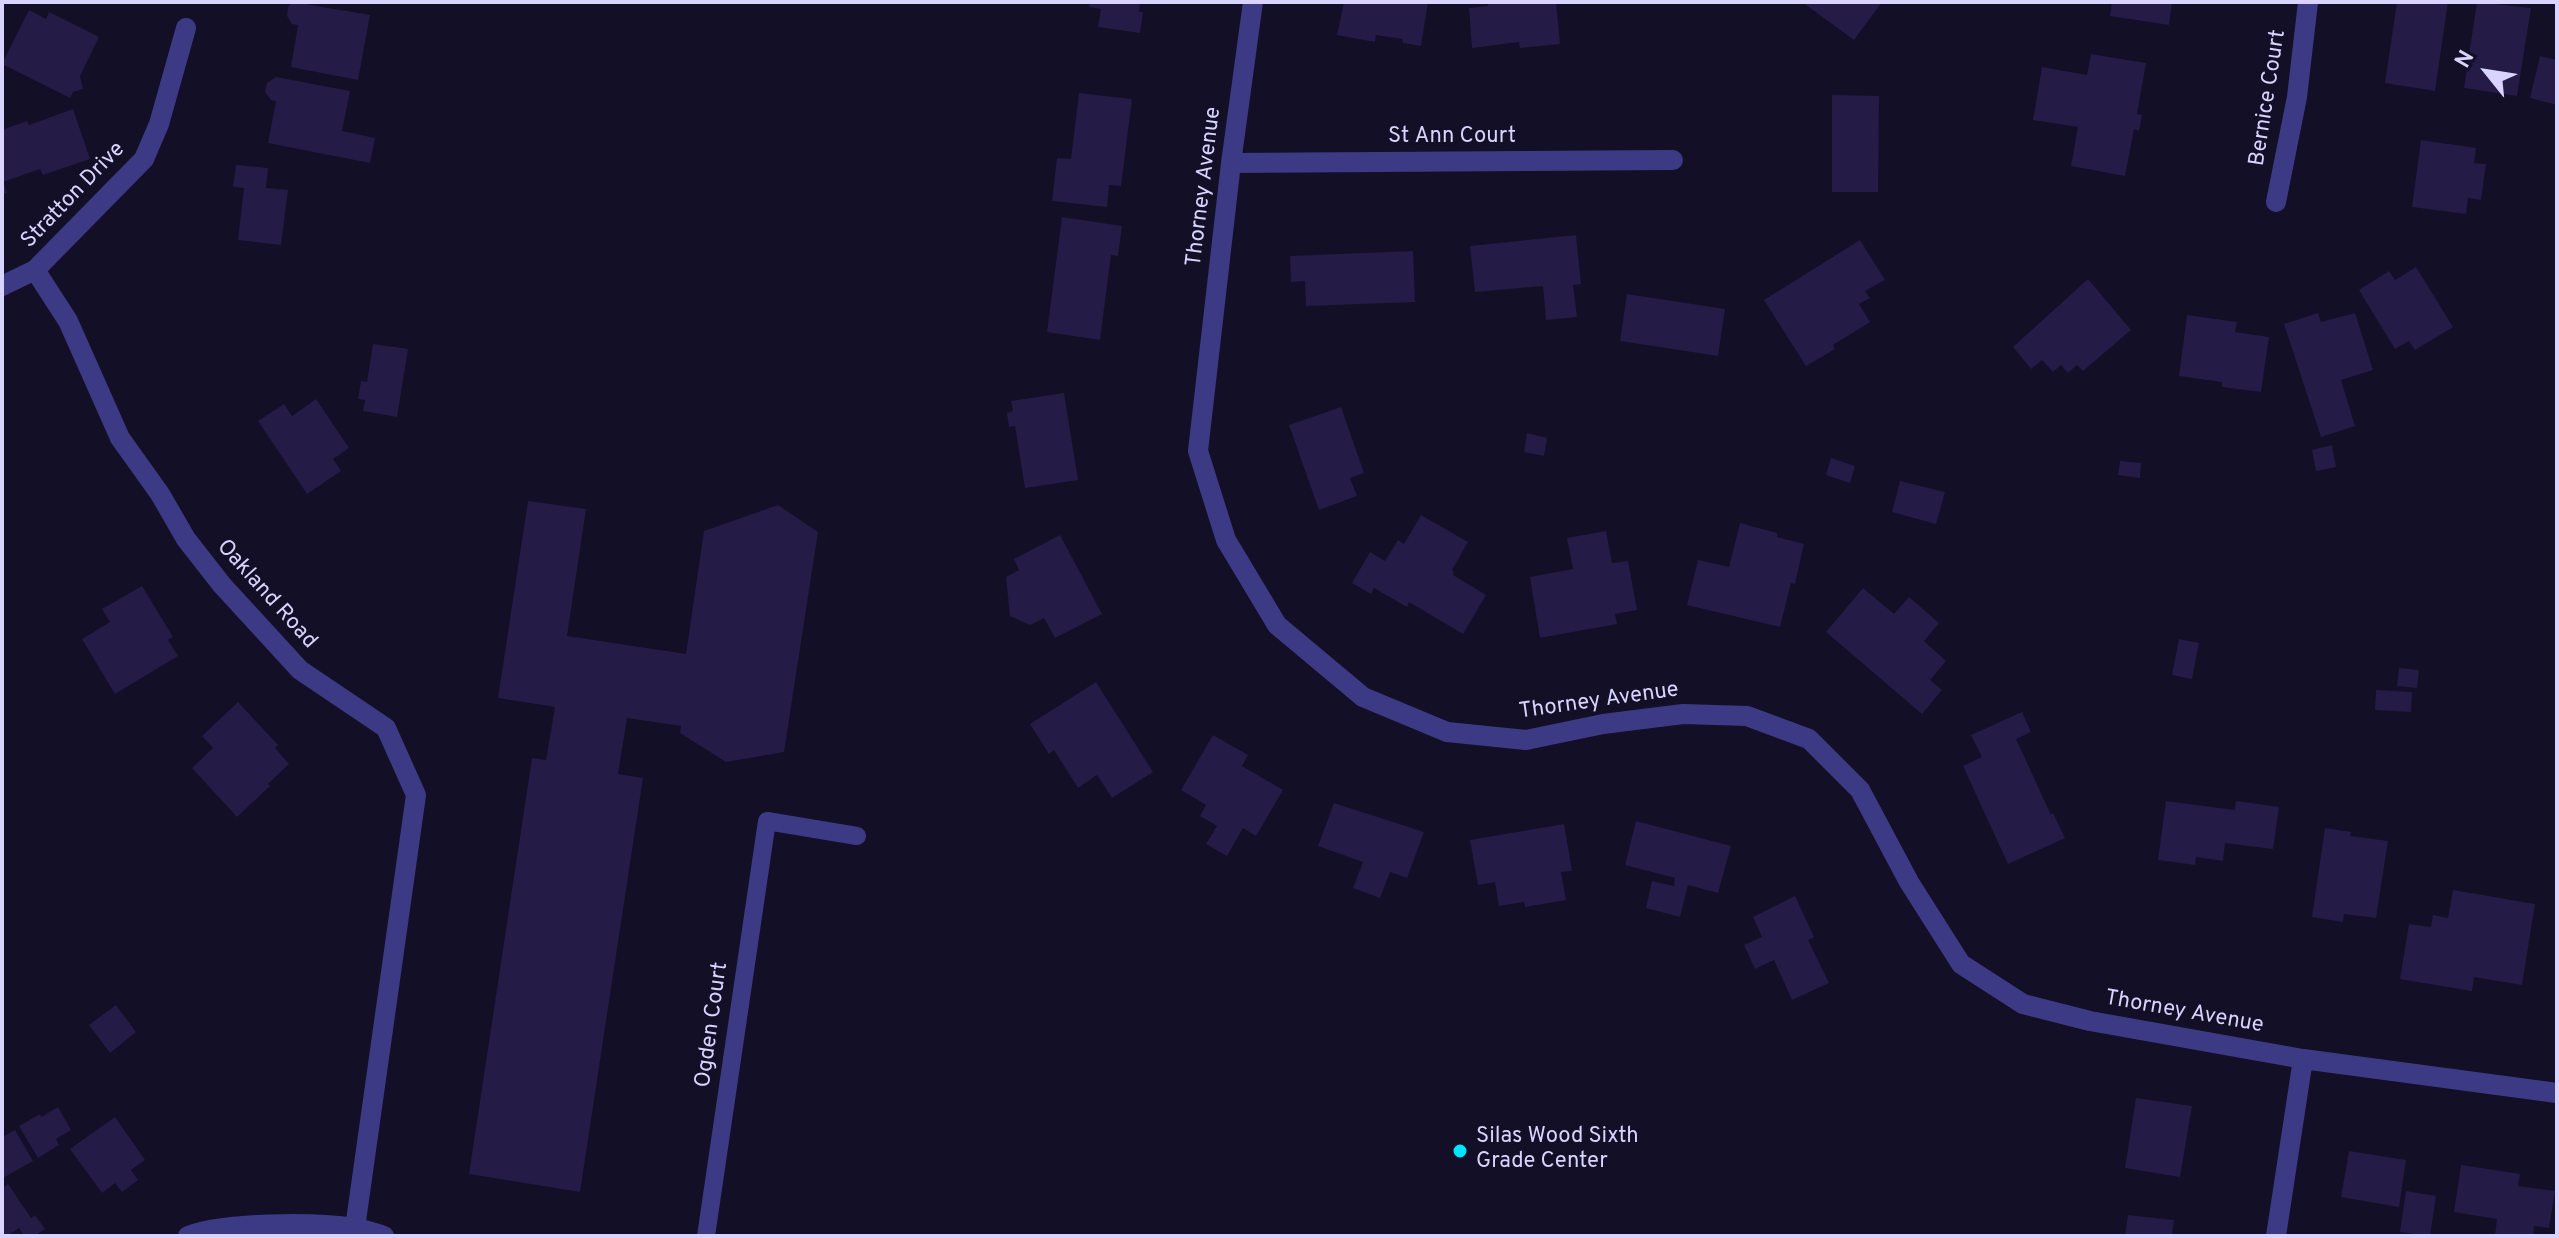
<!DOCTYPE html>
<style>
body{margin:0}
#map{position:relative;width:2559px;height:1238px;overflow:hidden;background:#130f26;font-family:Overpass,sans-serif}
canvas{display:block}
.frame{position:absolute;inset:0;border:4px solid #d9d4ff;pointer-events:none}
.north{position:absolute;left:2447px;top:32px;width:80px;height:80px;-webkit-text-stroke:6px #130f26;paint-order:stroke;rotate:300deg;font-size:22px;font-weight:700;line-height:32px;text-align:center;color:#d9d4ff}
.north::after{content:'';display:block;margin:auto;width:28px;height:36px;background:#d9d4ff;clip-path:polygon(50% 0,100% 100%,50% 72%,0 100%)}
</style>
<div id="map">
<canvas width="2559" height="1238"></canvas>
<div class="frame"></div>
<div class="north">N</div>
</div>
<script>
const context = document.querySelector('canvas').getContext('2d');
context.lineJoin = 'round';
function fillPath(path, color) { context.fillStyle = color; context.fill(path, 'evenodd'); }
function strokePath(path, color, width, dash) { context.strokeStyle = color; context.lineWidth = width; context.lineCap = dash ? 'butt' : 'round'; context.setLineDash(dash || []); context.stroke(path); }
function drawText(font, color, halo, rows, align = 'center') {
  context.font = font + ' Overpass,sans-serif'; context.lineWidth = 7; context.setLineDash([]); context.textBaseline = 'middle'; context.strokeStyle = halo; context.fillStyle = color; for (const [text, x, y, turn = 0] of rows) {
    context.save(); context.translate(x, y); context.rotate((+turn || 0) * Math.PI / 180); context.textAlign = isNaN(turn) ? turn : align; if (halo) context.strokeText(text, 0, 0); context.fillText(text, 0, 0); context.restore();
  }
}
fillPath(new Path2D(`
 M293,2L370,15L358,80L291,67L298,25L292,24L287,16L288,7Z
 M1090,2H1140L1139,12H1143L1140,33L1098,27L1101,9L1089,7Z
 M1344,2H1428L1421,46L1403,43L1402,39L1376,35L1375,42L1337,35Z
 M1488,2H1556L1560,44L1520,48L1519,42L1472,48L1469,8L1488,6Z
 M1802,2H1882L1854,40Z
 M2112,2H2172L2169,25L2110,16Z
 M2397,2H2448L2435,91L2385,83Z
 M2477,2L2531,8L2517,96L2464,88Z
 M29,10L46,19L49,12L99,37L80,76L83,89L73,92L70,98L2,64Z
 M2091,54L2146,63L2137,114L2142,115L2139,131L2134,129L2125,176L2071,166L2078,127L2033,120L2042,67L2087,75Z
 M2540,56L2557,60V105L2530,98Z
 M276,77L350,91L342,131L375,138L370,163L268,143L276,101L271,100L265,92L267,83Z
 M1079,93L1132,99L1121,186L1109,185L1107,207L1052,201L1057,158L1071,159Z
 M1832,95L1879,96L1878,192H1832Z
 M73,109L90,159L43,175L40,169L3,182L7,193L2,194V130L27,121L29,125Z
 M2421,140L2476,148L2474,163L2486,164L2481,200L2468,198L2466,214L2412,207Z
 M236,165L268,168L266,188L288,190L281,245L238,240L244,188L233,187Z
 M1062,217L1122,226L1118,256L1111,255L1100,340L1047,332Z
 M1576,235L1581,284L1573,285L1577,317L1546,320L1543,286L1475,292L1470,246Z
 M1860,240L1885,280L1865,291L1870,298L1859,304L1870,322L1833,345L1835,349L1806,366L1764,300Z
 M1413,251L1415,302L1306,306L1305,281L1291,282L1290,256Z
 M2416,267L2453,327L2415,350L2409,341L2395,349L2359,290L2389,271L2395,280Z
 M2088,279L2131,330L2083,371L2077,365L2068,373L2061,365L2053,372L2042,360L2031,369L2013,347Z
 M1627,294L1725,309L1718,356L1620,341Z
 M2318,313L2321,322L2355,313L2373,370L2341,380L2355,426L2321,437L2284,324Z
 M2187,315L2237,322L2235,332L2269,337L2261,392L2222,387V382L2179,376Z
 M373,344L408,349L397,417L363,411L365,400L358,399L361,381L367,382Z
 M1064,393L1078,480L1025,488L1015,426L1009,427L1007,413L1013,411L1011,401Z
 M316,399L349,448L333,459L341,471L307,494L258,421L284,404L292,416Z
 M1341,407L1364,473L1350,478L1357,496L1319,510L1289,425Z
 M1527,433L1547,438L1544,456L1524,452Z
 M2332,445L2336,467L2316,471L2312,450Z
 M1831,458L1855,466L1850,483L1826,475Z
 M2120,461L2141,463L2140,478L2118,475Z
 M1900,481L1945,492L1936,524L1892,512Z
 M528,501L586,509L567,636L686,654L704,531L778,505L818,532L784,752L726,762L680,733L681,726L627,718L618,774L643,778L580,1192L469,1174L532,758L546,760L555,707L498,698Z
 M1421,515L1468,542L1452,570L1454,572L1453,575L1486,595L1463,634L1409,602L1407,607L1374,588L1371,594L1352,583L1370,552L1385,561L1398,540L1404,544Z
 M1740,523L1777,533V537L1804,544L1795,584L1791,583L1780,627L1687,605L1698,560L1729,567Z
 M1606,531L1612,563L1628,561L1637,610L1615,614L1617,624L1540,638L1530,577L1573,569L1567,538Z
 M1060,535L1102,614L1055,638L1044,618L1030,625L1010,616L1006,577L1019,570L1014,559Z
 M142,586L173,637L168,640L178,656L115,694L82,639L110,622L102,609Z
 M1863,588L1894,614L1909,597L1939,623L1924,641L1946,661L1930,680L1942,690L1922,714L1826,632Z
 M2179,639L2199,643L2192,679L2172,675Z
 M2399,668L2419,670L2417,688L2397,686Z
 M1096,682L1153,772L1112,798L1097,775L1078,788L1054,750L1049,754L1030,724Z
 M2376,690L2412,692L2411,712L2375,710Z
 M238,702L278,745L275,748L289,764L268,784L270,786L237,817L192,768L213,748L202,736Z
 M2022,712L2031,732L2016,739L2051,815L2053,813L2065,838L2008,864L1963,766L1982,757L1971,735Z
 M1213,735L1248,755L1242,766L1283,790L1256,836L1243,828L1227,856L1206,844L1217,826L1200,816L1206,805L1181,790Z
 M2166,801L2235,810L2236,801L2279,807L2273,849L2225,843L2223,861L2196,857L2195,865L2158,860Z
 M1334,803L1424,832L1407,878L1390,872L1380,898L1353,888L1363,862L1318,846Z
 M1636,821L1731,846L1718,893L1688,885L1680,917L1646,908L1652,881L1674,886L1675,878L1625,865Z
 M1564,824L1572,871L1561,872L1566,900L1525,907L1524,902L1499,906L1495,882L1478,885L1470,840Z
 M2325,828L2351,832L2350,836L2388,841L2376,918L2344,914L2343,922L2312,917Z
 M2453,890L2535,904L2522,985L2474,977L2472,991L2400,979L2409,924L2431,927L2433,915L2448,918Z
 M1795,896L1814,937L1808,940L1829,983L1792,1000L1774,960L1755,969L1744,945L1762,937L1753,917Z
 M116,1005L136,1032L110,1053L89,1025Z
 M2136,1098L2192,1106L2180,1177L2125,1168Z
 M58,1107L71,1130L56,1139L59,1145L38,1158L19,1126L40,1114L41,1117Z
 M115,1117L145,1160L131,1170L138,1180L122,1192L115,1183L102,1193L70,1149Z
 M15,1130L33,1161L3,1178L2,1137Z
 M2349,1151L2406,1160L2399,1207L2341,1197Z
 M2461,1165L2520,1174L2518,1186L2555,1191L2549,1228L2534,1226L2533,1236H2495L2497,1219L2454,1212Z
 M8,1184L31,1218L35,1215L45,1229L34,1236H24L19,1228L7,1236H2V1189Z
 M2406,1191L2436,1196L2430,1236L2400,1232Z
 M2128,1215L2174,1220L2172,1236H2125Z`), '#241b47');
strokePath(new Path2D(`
 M706,1236L767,821L857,836`), '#3d3a85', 18);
strokePath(new Path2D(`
 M1253,2L1231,163L1198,451L1226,540L1277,625L1363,697L1447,732L1526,740L1603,724L1683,714L1747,716L1809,739L1860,790L1909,882L1961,964L2023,1004L2090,1021L2303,1059L2557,1093
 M1231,163L1673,160
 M2276,202L2297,97L2308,2
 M35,270L68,321L120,438L160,494L186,539L222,585L300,670L386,728L416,795L355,1228
 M2,286L35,270L144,159L159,124L186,28
 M188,1236C224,1222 315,1222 354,1228C364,1229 374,1233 384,1236
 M2276,1236L2303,1059`), '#3d3a85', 20);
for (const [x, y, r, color] of [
 [1460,1151,8,"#00e5ff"]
]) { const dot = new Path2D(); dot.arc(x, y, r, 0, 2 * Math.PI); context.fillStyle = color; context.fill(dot); strokePath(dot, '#130f26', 3); }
drawText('22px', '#d9d4ff', '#130f26', [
 ["Bernice Court",2269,98,-81],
 ["St Ann Court",1452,138],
 ["Thorney Avenue",1205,187,-83],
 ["Stratton Drive",74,196,-46],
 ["Oakland Road",266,595,48],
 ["Thorney Avenue",1599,702,-8],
 ["Thorney Avenue",2184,1013,10],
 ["Ogden Court",713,1025,-82]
]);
drawText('22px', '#d9d4ff', '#130f26', [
 ["Silas Wood Sixth",1476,1138],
 ["Grade Center",1476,1163]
], 'left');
</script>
